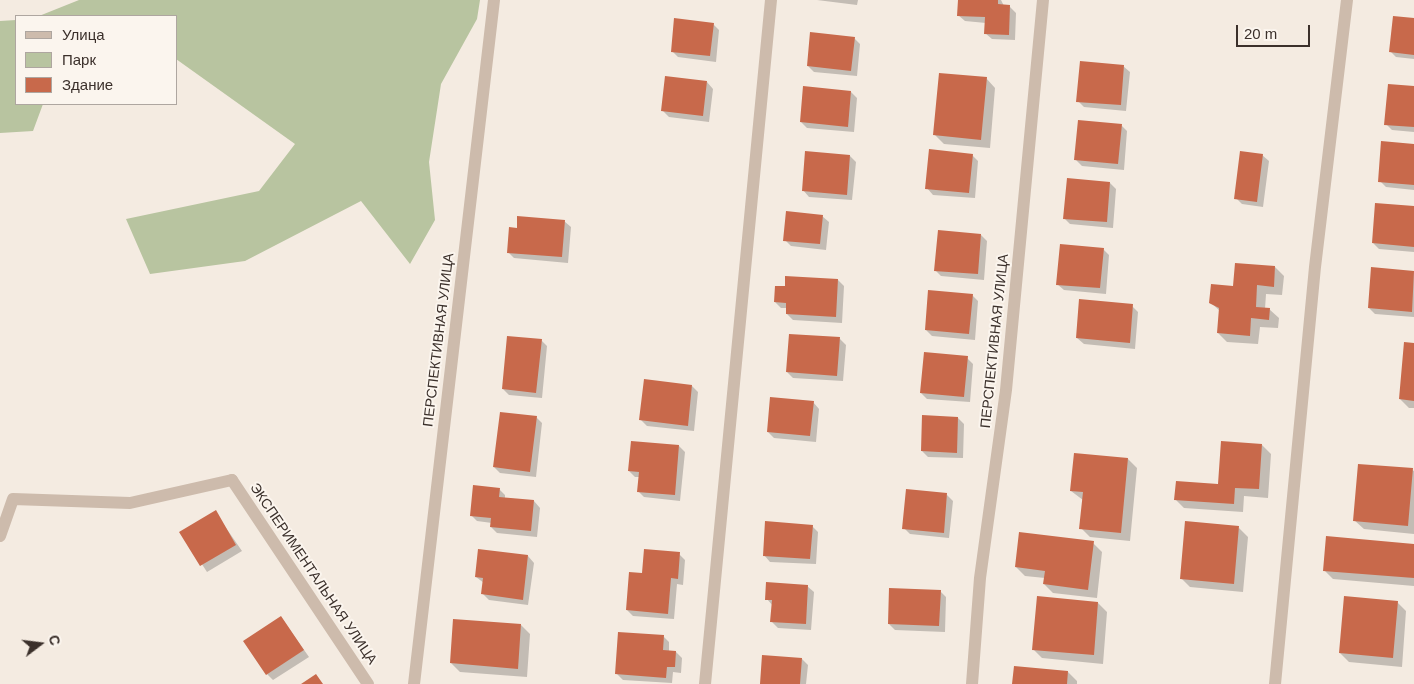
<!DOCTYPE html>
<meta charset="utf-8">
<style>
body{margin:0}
#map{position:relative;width:1414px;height:684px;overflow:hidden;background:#f4ebe1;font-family:Helvetica,sans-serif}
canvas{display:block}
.legend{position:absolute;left:15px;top:15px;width:162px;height:90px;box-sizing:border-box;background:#fbf5ee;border:1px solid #aea6a0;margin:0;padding:6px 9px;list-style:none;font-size:15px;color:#3b302b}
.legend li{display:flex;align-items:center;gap:10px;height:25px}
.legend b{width:25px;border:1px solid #aea6a0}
.north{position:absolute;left:15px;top:619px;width:50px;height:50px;-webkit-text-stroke:4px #fbf5ee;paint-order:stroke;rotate:75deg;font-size:14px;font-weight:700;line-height:20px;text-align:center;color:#3b302b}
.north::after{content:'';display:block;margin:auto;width:18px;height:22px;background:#3b302b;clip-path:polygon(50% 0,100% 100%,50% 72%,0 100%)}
.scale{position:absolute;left:1236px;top:25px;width:74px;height:22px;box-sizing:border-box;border:2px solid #3b302b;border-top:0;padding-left:6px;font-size:15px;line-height:18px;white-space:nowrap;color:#3b302b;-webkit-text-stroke:4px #fbf5ee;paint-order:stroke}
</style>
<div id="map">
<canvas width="1414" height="684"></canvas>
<ul class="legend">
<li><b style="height:6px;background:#cdbbac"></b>Улица</li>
<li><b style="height:14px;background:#b8c4a0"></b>Парк</li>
<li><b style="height:14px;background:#c8694b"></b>Здание</li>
</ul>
<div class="north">С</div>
<div class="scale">20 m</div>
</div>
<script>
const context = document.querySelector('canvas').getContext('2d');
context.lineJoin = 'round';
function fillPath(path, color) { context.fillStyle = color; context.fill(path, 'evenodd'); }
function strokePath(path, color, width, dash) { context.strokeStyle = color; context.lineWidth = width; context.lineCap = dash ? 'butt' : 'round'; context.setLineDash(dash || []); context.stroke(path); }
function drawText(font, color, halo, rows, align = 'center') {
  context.font = font + ' Helvetica,sans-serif'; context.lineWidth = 4; context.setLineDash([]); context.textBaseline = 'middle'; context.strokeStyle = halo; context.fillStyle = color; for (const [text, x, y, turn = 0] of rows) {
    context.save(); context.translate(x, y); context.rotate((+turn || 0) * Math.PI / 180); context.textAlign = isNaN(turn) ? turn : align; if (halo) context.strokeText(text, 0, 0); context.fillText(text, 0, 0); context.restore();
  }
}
fillPath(new Path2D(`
 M79,0H480L477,19L441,84L429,162L435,220L410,264L361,201L245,261L150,274L126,219L259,191L295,144L176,59V16H39Z
 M16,20V104H43L33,131L0,133V21Z`), '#b8c4a0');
fillPath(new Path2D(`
 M817,0H858L857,5Z
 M959,0H1001L1004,6L1010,7L1016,13L1015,40L992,39L985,33L986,23L965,21L958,15Z
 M1414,20V59L1396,57L1390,51Z
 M713,24L719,30L716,62L678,57L672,51Z
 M854,38L860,44L857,76L814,72L808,66Z
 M1123,66L1130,72L1126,111L1084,107L1078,101Z
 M986,78L995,88L990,148L944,144L935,135Z
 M707,82L713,89L709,122L669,117L663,111Z
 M1414,88V132L1392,130L1386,124Z
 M851,92L857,98L854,132L807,128L801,122Z
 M1121,125L1127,131L1124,170L1082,166L1076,160Z
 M1414,145V190L1386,187L1380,181Z
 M972,155L978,161L975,198L933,195L927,188Z
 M1262,155L1269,161L1263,207L1242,204L1236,198Z
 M850,156L856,162L852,200L809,197L803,190Z
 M1110,183L1116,189L1113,228L1070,224L1064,218Z
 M1414,207V252L1379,249L1373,243Z
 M822,216L829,222L826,250L791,246L785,240Z
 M564,221L571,227L568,263L514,258L508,252L518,229Z
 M981,235L987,241L984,280L941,276L935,270Z
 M1103,249L1109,255L1106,294L1064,290L1057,284Z
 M1275,267L1284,276L1282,295L1266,294L1265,309H1269L1279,318L1278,328L1260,327L1258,344L1227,342L1218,333L1220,311L1210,302L1234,287Z
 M1372,269L1414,272V317L1375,314L1369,308Z
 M838,280L844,286L842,323L793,320L787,314V308H781L775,302Z
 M972,295L978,301L975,340L932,336L926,330Z
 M1132,306L1138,312L1135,349L1084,344L1077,338Z
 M840,339L846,345L843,381L793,378L787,372Z
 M541,340L547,346L542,398L509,395L503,389Z
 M1414,344V408H1409L1400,399Z
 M967,358L973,364L970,402L927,399L921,393Z
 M692,386L698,392L694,431L647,426L641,420Z
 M813,402L819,409L816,442L774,438L768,432Z
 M536,417L542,423L536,477L500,473L494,467Z
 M958,418L964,424L963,458L928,457L922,451Z
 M1262,445L1271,454L1268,498L1244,496L1243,512L1184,508L1175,499L1220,486Z
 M679,446L685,452L680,501L644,497L638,491L639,477H635L629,471Z
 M1128,459L1137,468L1130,541L1090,537L1081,528L1083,500L1071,491Z
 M1412,470L1414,471V534L1364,529L1354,520Z
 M499,489L505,495V498L534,501L540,508L537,537L497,533L491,527L492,523L477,521L471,515Z
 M947,495L953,501L949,538L910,534L904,528Z
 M215,512L242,551L207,572L181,532Z
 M812,526L818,532L816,564L770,562L764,555Z
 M1239,528L1248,537L1243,592L1190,587L1181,578Z
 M1093,543L1102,552L1097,598L1053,593L1044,584L1045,578L1025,576L1016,567Z
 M1414,545V586L1333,579L1324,570Z
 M679,554L685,560L683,585L677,584L674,619L633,616L627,610L643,574Z
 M528,556L534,563L528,605L489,600L483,594L484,583L476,577Z
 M807,586L814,592L811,630L778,628L772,622L773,606L767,599Z
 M940,591L946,597L945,632L895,630L889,624Z
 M1397,602L1406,611L1402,667L1349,662L1340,653Z
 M1098,603L1107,612L1103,664L1042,658L1033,649Z
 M281,617L309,657L273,680L267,674Z
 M521,625L530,634L527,677L460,672L451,663Z
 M663,636L669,642V652H676L682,658L681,673L673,672L672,683L623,680L617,674Z
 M802,659L808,665L806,684H761Z
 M1068,672L1077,681V684H1014Z`), '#0003');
fillPath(new Path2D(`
 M958,0H998V4L1010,5L1009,35L984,34L985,17L957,16Z
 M1393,16L1414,18V55L1389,52Z
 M674,18L714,23L710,56L671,52Z
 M810,32L855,37L851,71L807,66Z
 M1080,61L1124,65L1121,105L1076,102Z
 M939,73L987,77L981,140L933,135Z
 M665,76L707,81L703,116L661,111Z
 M1388,84L1414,86V127L1384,125Z
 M803,86L851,91L848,127L800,122Z
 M1078,120L1122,124L1118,164L1074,160Z
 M1381,141L1414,144V185L1378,182Z
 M929,149L973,154L969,193L925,189Z
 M805,151L850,155L847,195L802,191Z
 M1240,151L1263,154L1257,202L1234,199Z
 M1067,178L1110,182L1107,222L1063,219Z
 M1375,203L1414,206V247L1372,243Z
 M786,211L823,215L820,244L783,241Z
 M517,216L565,220L562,257L507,253L509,227L517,228Z
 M938,230L981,234L978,274L934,271Z
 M1060,244L1104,248L1100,288L1056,285Z
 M1235,263L1275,266L1274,287L1257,285L1256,307L1270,308L1269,320L1251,318L1250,336L1217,333L1219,308L1209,303L1211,284L1233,286Z
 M1371,267L1414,271L1412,312L1368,308Z
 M785,276L838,279L836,317L786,314V303L774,302L775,286H785Z
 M928,290L973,294L969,334L925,330Z
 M1079,299L1133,304L1130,343L1076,338Z
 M789,334L840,337L837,376L786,372Z
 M507,336L542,339L536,393L502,389Z
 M1404,342L1414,343V401L1399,399Z
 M924,352L968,356L964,397L920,393Z
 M644,379L692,385L688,426L639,420Z
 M770,397L814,401L810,436L767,432Z
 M500,412L537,416L530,472L493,467Z
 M922,415L958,417L957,453L921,451Z
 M631,441L679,445L675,495L637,492L639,472L628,471Z
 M1221,441L1262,444L1259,489L1235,488L1234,504L1174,500L1176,481L1218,484Z
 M1074,453L1128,458L1121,533L1079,529L1083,492L1070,491Z
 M1358,464L1413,468L1408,526L1353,521Z
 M473,485L500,488L499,497L534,500L531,531L490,527L491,518L470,516Z
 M906,489L947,493L944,533L902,529Z
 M216,510L236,545L200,566L179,532Z
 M765,521L813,525L810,559L763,556Z
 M1185,521L1239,526L1234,584L1180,579Z
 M1019,532L1094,541L1088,590L1043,584L1045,571L1015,567Z
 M1326,536L1414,544V578L1323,571Z
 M478,549L528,555L523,600L481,594L483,578L475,577Z
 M644,549L680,552L678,579L671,578L668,614L626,610L629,572L642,573Z
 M766,582L808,585L806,624L770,622L772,600H765Z
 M889,588L941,590L939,626L888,624Z
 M1037,596L1098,602L1094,655L1032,650Z
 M1344,596L1398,601L1393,658L1339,653Z
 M281,616L304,650L266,675L243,641Z
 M453,619L521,624L518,669L450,663Z
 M618,632L664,635L663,650L676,651L675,667H667L666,678L615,674Z
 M762,655L802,658L800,684H760Z
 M1014,666L1068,671L1067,684H1012Z
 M316,674L323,684H301Z`), '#c8694b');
strokePath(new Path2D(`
 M0,536L13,499L130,503L232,480`), '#cdbbac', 12);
strokePath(new Path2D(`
 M232,480L368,684
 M414,684L494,0
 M705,684L771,0
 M972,684L980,578L1006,390L1043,0
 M1275,684L1315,267L1347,0`), '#cdbbac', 12);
drawText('14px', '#3b302b', '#fbf5ee', [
 ["ПЕРСПЕКТИВНАЯ УЛИЦА",439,340,-83],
 ["ПЕРСПЕКТИВНАЯ УЛИЦА",995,341,-84],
 ["ЭКСПЕРИМЕНТАЛЬНАЯ УЛИЦА",313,574,56]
]);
</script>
